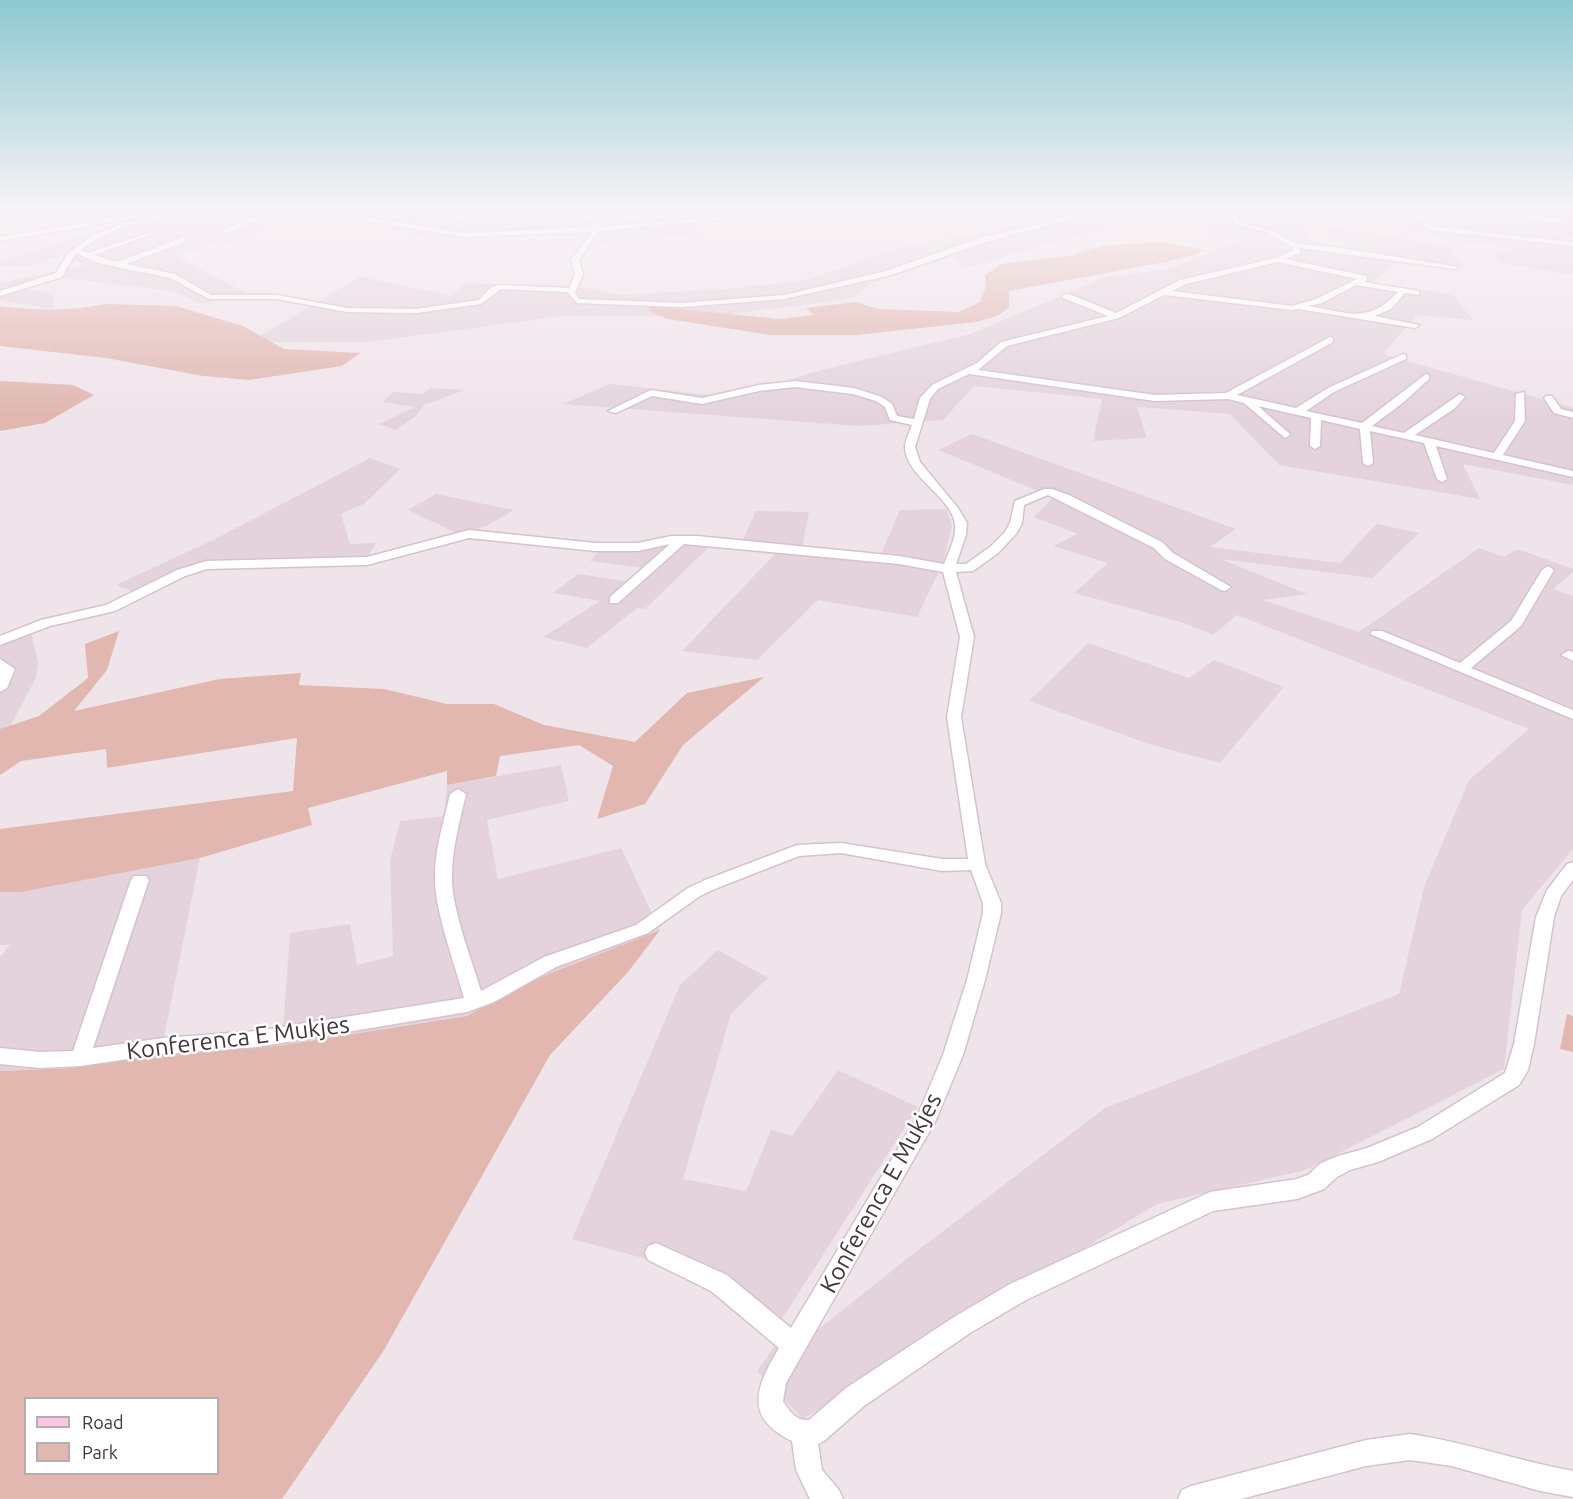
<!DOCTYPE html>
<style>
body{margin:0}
#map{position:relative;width:1573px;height:1499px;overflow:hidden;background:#f0e4eb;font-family:Ubuntu,sans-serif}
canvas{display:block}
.legend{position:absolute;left:24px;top:1397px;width:195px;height:78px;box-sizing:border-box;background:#fff;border:2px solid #b3aeb2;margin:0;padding:8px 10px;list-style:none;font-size:18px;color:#42353e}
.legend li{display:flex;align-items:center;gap:12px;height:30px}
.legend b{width:30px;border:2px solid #b3aeb2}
</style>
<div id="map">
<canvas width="1573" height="1499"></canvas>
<ul class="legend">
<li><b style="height:8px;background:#f9c5e2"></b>Road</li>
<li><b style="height:16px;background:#e1b7b0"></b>Park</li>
</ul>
</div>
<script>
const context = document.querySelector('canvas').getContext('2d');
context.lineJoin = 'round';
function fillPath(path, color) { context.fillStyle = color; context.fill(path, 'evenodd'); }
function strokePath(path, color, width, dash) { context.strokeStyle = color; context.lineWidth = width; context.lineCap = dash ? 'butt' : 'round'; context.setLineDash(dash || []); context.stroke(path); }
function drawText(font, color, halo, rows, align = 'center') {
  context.font = font + ' Ubuntu,sans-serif'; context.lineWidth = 5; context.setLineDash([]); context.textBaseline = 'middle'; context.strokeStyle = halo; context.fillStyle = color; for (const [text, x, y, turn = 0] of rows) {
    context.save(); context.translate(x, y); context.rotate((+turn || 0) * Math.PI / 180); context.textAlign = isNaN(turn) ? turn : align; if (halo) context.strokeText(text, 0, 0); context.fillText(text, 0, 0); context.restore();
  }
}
fillPath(new Path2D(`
 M112,208L158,211L174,208H495L443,212L424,220L445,224L490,213H600L590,227L635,221L679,208H873L860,210L871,215L813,226L811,217L762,222L739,210L690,216L702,235L599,242L597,234L464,232L450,241L387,229L401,223L342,214L328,223H274L234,242L219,241L176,256L246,293L202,304L173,291L62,278L19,288L53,294L54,309L0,301V283L86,265L63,255L26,267L0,265V261L119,224L96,215Z
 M983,208H1171L965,268L952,257L873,283L848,299L716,316H562L369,342H250L360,277L451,296L465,283L577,286L620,295L725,289L803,281L901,247L1038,221L1006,218Z
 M1190,208H1295L1309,241L1346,247L1324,226L1448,245L1467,268L1398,262L1372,282L1453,295L1473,320L1417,315L1383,354L1573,408V485L1463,464L1480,499L1279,465L1230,414L1137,407L1147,438L1093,441L1102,399L974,386L943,420L859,426L563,404L610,384L734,398L814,372L970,334L1103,278L1172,268L1241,240L1214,236Z
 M1309,208H1573V275L1500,263L1492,255L1517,249L1456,240L1426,232Z
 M430,388L465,390L424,405L416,416L396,430L379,424L415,407L382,402L393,392L423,394Z
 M972,434L1236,529L1210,547L1340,563L1376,524L1419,533L1372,578L1221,559L1307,594L1263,600L1359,632L1479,548L1504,557L1518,549L1573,569V572L1553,589L1573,596V849L1522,910L1504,1069L1306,1170L1157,1204L803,1419L757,1371L779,1340L762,1326L669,1265L572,1239L680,985L718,950L768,978L731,1014L683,1179L746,1191L771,1130L792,1136L838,1070L918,1107L780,1322L805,1340L909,1257L1105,1108L1399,994L1424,887L1469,780L1529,729L1237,615L1213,635L1184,623L1074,593L1108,563L1053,546L1077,534L1034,517L1053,497L938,450Z
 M370,458L400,469L364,504L341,514L350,544L376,543L365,562L219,567L195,573L145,597L116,585L215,539Z
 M436,494L514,510L487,526L458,534L408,510Z
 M946,509L952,525L943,563L917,617L818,600L757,660L682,651L776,553L710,546L645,609L637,608L587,648L543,637L600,601L553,593L578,574L625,581L643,568L590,561L600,550L675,535L742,541L756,511L809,512L802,547L881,554L900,510Z
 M31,632L38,663L36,678L9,728L0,729V644Z
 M1088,643L1189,678L1214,660L1284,687L1220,763L1149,744L1029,701Z
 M561,765L569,801L487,820L498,879L621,848L660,930L531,981L467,1016L284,1045L209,1052L159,1051L71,1068L0,1071V957L10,945H0V892H21L200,858L164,1038L283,1029L290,933L350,924L357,965L393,956L390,860L400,821L444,816L447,785Z`), '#e4d3dd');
fillPath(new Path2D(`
 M1163,242L1204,250L1195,255L1165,262L1009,291V308L997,316L976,322L857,335H770L668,319L650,311L648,306L780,319L814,315L806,308L856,302L878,309L959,312L980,302L986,287L985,275L1001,264L1072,255L1106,245Z
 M106,304L176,306L243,326L284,349L360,353L342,366L249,380L203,376L106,358L0,346V306C37,311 70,311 106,304Z
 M0,381L73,385L94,395L45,423L0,431Z
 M119,631L107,670L74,711L220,679L301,673L299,685L384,689L447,704H494L544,725L635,742L687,693L764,677L683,745L645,804L597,819L613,766L579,745L500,756L496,776L447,785V771L308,808L312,825L200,858L21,892H0V829L293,791L297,738L107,768L106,749L21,761L0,775V729L39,716L88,678L85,644Z
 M660,930L628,972L550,1055L384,1350L282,1499H0V1071L71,1068L159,1051L209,1052L284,1045L467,1016L531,981ZM26,1398H218V1474H26Z
 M1567,1014L1573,1016V1052L1560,1049Z`), '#e1b7b0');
const street = new Path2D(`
 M395,208H405L377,219L464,233L593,227L592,223L574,208C584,208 597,217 600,227L820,208H848L599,231L579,260L583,275L575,292L579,299L682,303L784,295L886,271L980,238L1061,219L1089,208H1099L1065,221L986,242L891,275L784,299L682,307L577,303L567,292L501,289L481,304L416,313L347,312L277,299H209L170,278L97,263L76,253L62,277L0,296V291L56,273L68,253L94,235L125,223L177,210H323L370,218ZM179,214H262L222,231L224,234L271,214H323L464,237L592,232L571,260L575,275L569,288L500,285L491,287L479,300L416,309L347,308L277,295H211L175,274L126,264L187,241L184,237L117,262L94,255L152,234V232L88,253L81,250C108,229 146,218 179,214Z
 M1133,208H1144L1159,214L1156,216Z
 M1237,208H1244L1238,216L1239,222L1272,231L1298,244L1334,247L1459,267L1455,269L1300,248V253L1285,259L1367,276V280L1363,282L1419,291V295L1405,293L1391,309L1375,316L1419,325L1415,328L1298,309L1292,310L1164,295L1119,318L1007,346L978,370L1155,395L1226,393L1330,337L1333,338V342L1237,395L1296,408L1328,388L1403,354L1406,355V359L1334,392L1306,411L1362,423L1426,374L1429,375V379L1404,402L1372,426L1404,433L1460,394L1465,397L1454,409L1415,435L1494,453L1515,421L1516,394L1524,392L1525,421L1503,455L1573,471V477L1436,446L1447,479L1442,482L1437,479L1424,443L1370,431L1373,463L1368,466L1363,463L1360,429L1321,420L1320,446L1315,449L1310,446L1311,418L1258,406L1289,433L1290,435L1285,438L1244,403L1228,399L1155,401L969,374L938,389L930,399L915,447L920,462L958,508L967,523L966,535L956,564H966L990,547L1005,532L1010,523L1015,501L1044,489H1052L1069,495L1162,542L1173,553L1231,587L1225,591L1221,590L1165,559L1154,548L1048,495L1024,505L1022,523L1016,534L998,553L973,571L956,572L974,637L961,717L985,864L1001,903V913L985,980L963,1055L936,1120L786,1383L783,1401C789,1411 796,1421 809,1420L846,1388L954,1317L1010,1284L1210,1192L1297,1179L1308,1175L1321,1163L1338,1156L1367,1148L1418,1127L1505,1073L1514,1044L1536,917L1547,890L1567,864L1573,862V880L1561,896L1554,917L1534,1044L1528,1070L1519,1085L1432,1139L1378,1162L1350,1170L1337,1177L1324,1189L1297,1199L1213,1211L1026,1300L970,1333L864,1406L824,1441L818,1444L822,1470L839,1490L843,1499H810L796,1470L792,1441C743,1417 756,1387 779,1348L711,1291L648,1260L645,1253L648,1246L656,1243L727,1275L791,1328L917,1117L943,1055L967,980L983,913V903L971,870L942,871L841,853L799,856L717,888L700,896L648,933L556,967L494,1002L467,1012L257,1047L163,1054L80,1066L40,1068L0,1064V1048L40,1052L73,1051L131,880L134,876H146L149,880L93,1048L163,1038L257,1031L464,998C455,964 434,910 435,876C435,848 444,821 450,794L458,789L466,794C460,821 452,848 452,876C451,908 472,960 481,991L544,957L636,925L688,888L705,880L797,845L841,843L942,859H968L947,717L960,637L943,572L899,564L684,544L618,603H610V597L670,544L638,551H595L469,538L367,565L207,569L185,576L115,611L50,626L0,645V636L41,620L106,605L177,570L206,561L367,557L469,530L595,543H638L671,536H697L899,556L944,564C948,553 957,537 955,524C952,497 905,476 905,447C905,440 910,431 912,425L890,420L885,407L876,401L853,394L795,387L759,391L702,404L652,396L616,413L608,411L651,390L702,398L759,385L795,381L854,388L882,397L892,404L897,416L914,419L920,398L932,385L977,363L1001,342L1108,316L1063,298V294H1069L1116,313L1180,280L1276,258L1293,250V247L1268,233L1234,224L1232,216ZM1278,262L1357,279L1316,299L1292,306L1172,291L1186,284ZM1356,285L1398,292C1367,325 1348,312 1308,306L1322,303Z
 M1356,208H1374L1427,217L1432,221L1431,226L1573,242V246L1431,230L1423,227L1425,221Z
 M1464,208L1567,220L1570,222L1567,224L1458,210Z
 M138,214L140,217L0,241V237Z
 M1546,396H1552L1561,409L1573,412V418L1554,413L1544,398Z
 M1548,566L1554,570L1521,626L1471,668L1573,710V719L1370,634L1372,631H1382L1460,663L1511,621L1542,570Z
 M1568,651L1573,652V661L1561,655Z
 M0,659L15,669L7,688L0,692Z
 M1410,1434C1466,1442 1518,1461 1573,1471V1497L1540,1491L1452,1466L1410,1460L1366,1466L1241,1499H1178L1182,1490L1191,1486L1366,1440Z`);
const secondary = new Path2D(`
 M1553,208H1562L1573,224V234L1570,233Z`);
strokePath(street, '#d5c2ce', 3);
strokePath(secondary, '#cf9ab8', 3);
fillPath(street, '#fff');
fillPath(secondary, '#f9c5e2');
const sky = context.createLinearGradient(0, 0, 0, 418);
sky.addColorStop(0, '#8dc9d0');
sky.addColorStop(0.5, '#f8f3f6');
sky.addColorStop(1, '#f8f3f600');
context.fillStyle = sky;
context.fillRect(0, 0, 1573, 418);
drawText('24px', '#42353e', '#fff', [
 ["Konferenca E Mukjes",238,1038,-7],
 ["Konferenca E Mukjes",881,1193,-61]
]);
</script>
